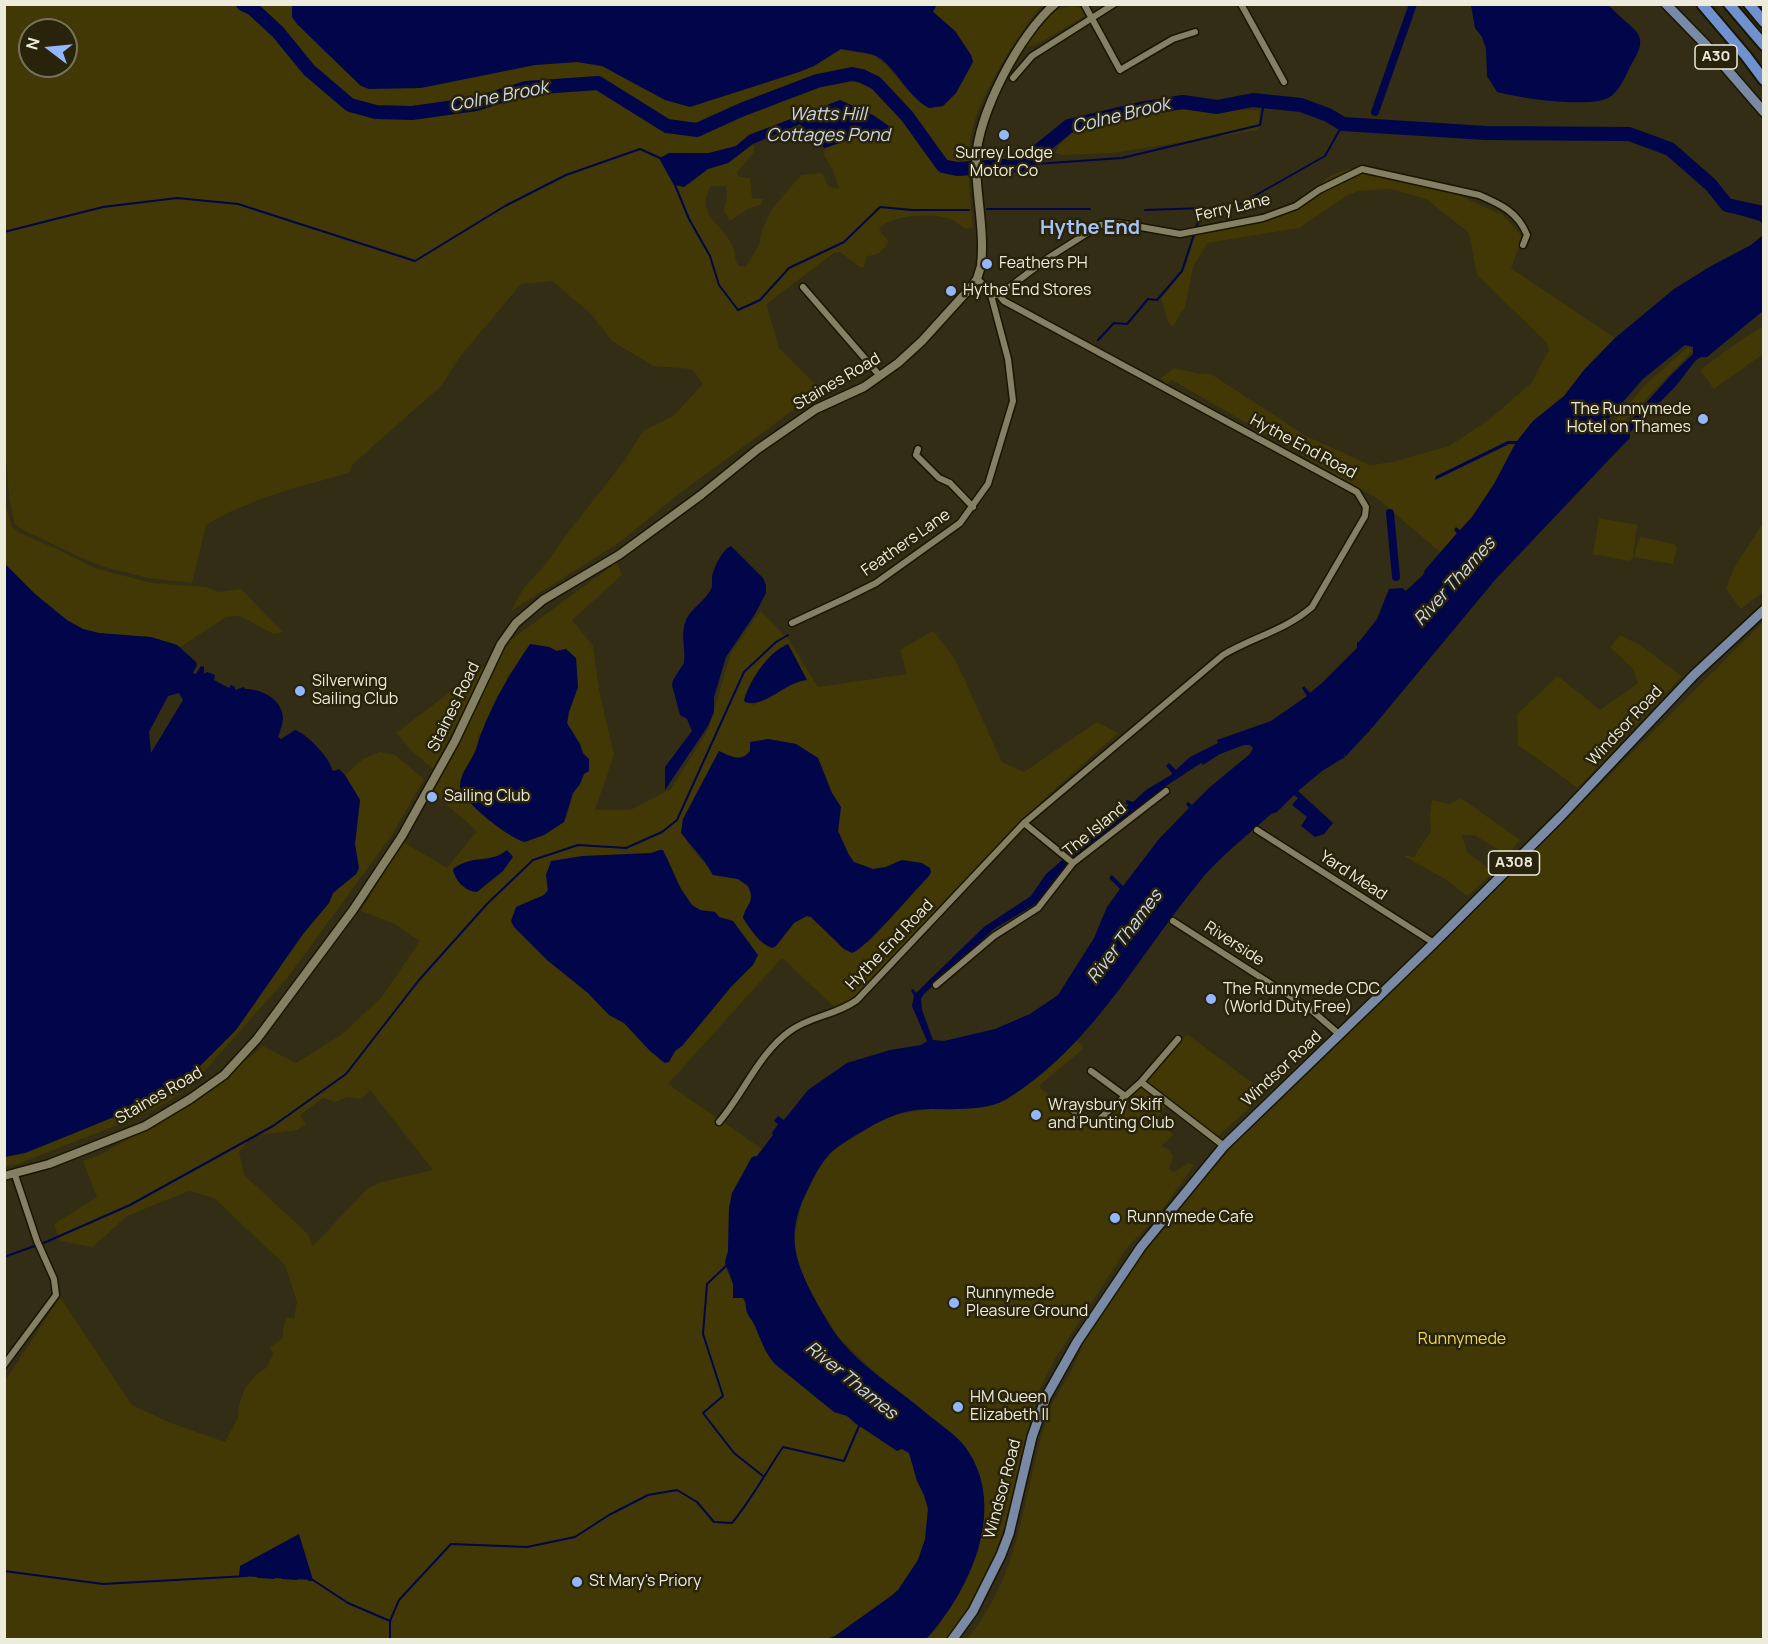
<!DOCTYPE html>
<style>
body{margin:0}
#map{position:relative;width:1768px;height:1644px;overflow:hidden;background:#322d14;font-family:Manrope,sans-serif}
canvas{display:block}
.frame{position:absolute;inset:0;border:6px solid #edebdc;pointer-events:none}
.north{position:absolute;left:18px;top:18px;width:60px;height:60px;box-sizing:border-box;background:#28230a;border:2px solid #77735e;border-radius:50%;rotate:286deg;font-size:16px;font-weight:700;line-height:24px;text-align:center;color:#edebdc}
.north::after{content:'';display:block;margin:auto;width:21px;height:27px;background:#92b7fd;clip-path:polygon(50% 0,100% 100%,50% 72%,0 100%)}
</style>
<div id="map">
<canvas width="1768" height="1644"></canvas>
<div class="frame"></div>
<div class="north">N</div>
</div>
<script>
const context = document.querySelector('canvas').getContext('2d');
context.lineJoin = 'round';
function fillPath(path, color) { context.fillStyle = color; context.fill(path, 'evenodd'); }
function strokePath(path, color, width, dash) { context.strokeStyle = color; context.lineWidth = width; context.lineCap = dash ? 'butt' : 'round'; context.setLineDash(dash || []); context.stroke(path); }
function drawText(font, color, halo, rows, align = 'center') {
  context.font = font + ' Manrope,sans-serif'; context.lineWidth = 5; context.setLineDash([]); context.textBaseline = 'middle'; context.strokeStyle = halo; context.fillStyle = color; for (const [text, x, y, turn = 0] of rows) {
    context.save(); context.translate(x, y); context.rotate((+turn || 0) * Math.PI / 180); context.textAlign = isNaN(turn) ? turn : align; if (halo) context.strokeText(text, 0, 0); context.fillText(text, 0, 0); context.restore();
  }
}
fillPath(new Path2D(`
 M941,4L1042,5C1016,38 974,102 970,143C967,171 970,199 973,227L966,229C960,226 956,221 950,219C934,213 889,214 879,230L889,241C883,251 879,255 867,256L864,267H860L840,252H835L768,303L767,306L779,348L825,393L811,402L807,400L676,496L620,542L511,611L523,589L544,566L570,530L625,460L643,431L673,416L703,384L692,369L653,366L612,341L591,314L552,281L521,284L459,358L441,386L353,464L349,473C299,487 251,498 206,525L192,583L148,578L108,568L86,560L23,530L14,523L9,496L4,431V5H292V17L313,40L361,86L508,70L535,65L577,62L602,66L665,100L716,98L799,72L814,66L841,49L875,56L887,66L909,92L929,108L943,106L956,93L973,62L971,55L955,31L933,11L936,6ZM30,30H66V66H30ZM840,100L862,135L825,148L824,155L833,170L839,189L829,187L822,173L801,175L772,209L762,230L759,245L746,267L739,266C734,260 736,256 734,249C726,225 693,215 711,186H726L727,196L724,211L730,221L748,209L760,205L763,199L752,198L750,178L739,177L737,172L754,152L753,144L728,163L708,169L689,184L675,185L660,158L669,153H709L736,146L749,135Z
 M1072,6L1082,8L1087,15L1034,46L1023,47C1037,28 1048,9 1072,6Z
 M1159,108L1259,110L1260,126L1257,130L1113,153L1063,155L1055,153C1074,115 1123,115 1159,108Z
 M1349,169L1451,192L1503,215L1523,237L1511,268L1615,338L1584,370L1564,396L1533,421L1517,441H1507L1473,460L1509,444H1516L1494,484L1472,517L1460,531L1454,530L1458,533L1441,553L1378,499L1172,380L1166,384L1161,378L1174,368L1200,374H1211L1306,436L1370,465L1393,462L1449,446L1490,419L1531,383L1549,350L1546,342L1477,275L1469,233L1426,199L1391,189L1358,191L1345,197L1299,228L1207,243L1193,267L1185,307L1173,327L1168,322L1161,299L1185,269L1197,230L1207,229L1218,223L1256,218L1296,205L1331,175Z
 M1763,326V354L1714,389L1700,370L1735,344Z
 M1688,347L1692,351L1623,423L1618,425L1614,421L1646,384Z
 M4,490L6,507L12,527L20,533L61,551L94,568L152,583L206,587L218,592L241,589L283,632L274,634L240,616L226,617L180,647C150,631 114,640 84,629C53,618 29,585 5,564Z
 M1599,518L1637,525L1633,558L1629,561L1593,554Z
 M1763,523V592L1741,609L1726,589L1734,568Z
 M1641,537L1674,544L1677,547L1673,564L1634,557L1638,541Z
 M617,562L622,575L572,620L593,646L599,690L614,755L595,810H630L671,789L708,730L731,653L760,611L789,640L818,687L907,674L900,650L933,631L955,659L1002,762L1024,772L1097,722L1118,733L1047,796L840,1012L782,958L668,1084L762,1149L757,1156L752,1157L748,1162L729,1208L728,1251L725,1266L733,1284V1298H743C747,1303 745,1306 747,1312C748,1316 752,1320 754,1324C761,1339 764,1352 775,1364L834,1412L847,1416L853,1419L855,1424L909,1453L917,1481L924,1495L928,1509L925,1539L918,1560L898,1590L891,1596L835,1636L826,1640H5V1381L60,1297L132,1405L171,1423L225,1442L238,1417L239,1405L245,1388L256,1375L267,1367L273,1354L270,1347L283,1338V1328L287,1317L294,1319L297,1302L285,1265L214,1198L189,1191L127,1216L93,1247L60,1241L54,1224L97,1197L83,1161L101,1154L200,1099L263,1046L296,1063L341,1035L381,998L420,941L395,924L361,911L395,854L405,843L447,868L477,831L431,791L505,644ZM532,644L549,647L557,651L563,649L576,658L578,687L569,712L567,723C569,729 585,755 589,759L580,784L573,793L566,819L460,785L464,771L477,748L478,737L488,722L496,698L506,683L508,675L516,667L522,656ZM788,645L807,680L795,682L753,705L745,702C744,684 771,652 788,645ZM768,739L796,744L818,758L832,793L841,807L838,831L849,855L854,862L873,869L886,867L898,861L882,926L869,942L844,949L811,917L806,916L794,923L776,946L768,947L760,941L743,918C746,904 756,902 748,886L738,879L713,875C704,858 676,840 683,819L719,751C730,755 741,764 750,751L751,743ZM660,850L667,857L681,889L692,905L700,910L715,912L719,917L733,921L746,941L750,942L753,965L731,987L682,1046L675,1051L669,1062L661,1061L624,1023L609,1015L588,993L547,960L514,927L516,907L544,895L548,890L546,875L562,859L569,860C576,855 584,856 592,856C613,855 640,858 660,850ZM370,1090L433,1170L381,1182L368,1188L313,1246L308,1234L244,1175L239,1151L253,1136L297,1130L306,1124L300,1115L323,1098L335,1102L347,1097L362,1099Z
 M1763,622V1639L966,1640C1023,1574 1023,1488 1049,1411C1055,1395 1066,1382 1073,1367C1079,1356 1082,1345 1088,1334C1102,1306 1123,1280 1142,1255C1181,1203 1222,1152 1271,1109L1439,946Z
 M1620,635L1640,645L1682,676L1578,788L1518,745L1517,714L1558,676L1600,710L1638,683L1633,669L1610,647Z
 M487,664L433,769L414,753L396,733Z
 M380,752L395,755L424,779L392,835L288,977L192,1085L167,1102L138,1117L15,1165L5,1166V1157L25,1153L82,1130L126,1112L160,1095L180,1083L199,1067L236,1030L303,934L329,903L333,893L356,874L359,868L355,844L360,800L345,775L363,759Z
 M1461,798L1520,840L1507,855L1474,835H1462L1467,852L1494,873L1467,896L1445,879L1402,855L1414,857L1431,831L1430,816L1432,800L1449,804Z
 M1187,1034L1266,1093L1216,1138L1168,1103L1155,1120L1174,1135L1161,1146L1169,1149L1173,1157L1169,1169L1174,1172L1189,1163L1194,1165L1159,1214L1127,1248L1055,1359L1036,1397L1039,1396C1022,1438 1018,1483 1005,1526C994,1567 973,1605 947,1639L926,1640L938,1627L978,1552L983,1516L977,1471L973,1460L960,1441L877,1374L839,1338L812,1295L799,1267L795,1254V1233L802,1202L818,1170L828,1155L838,1147L890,1115L930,1109L946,1110L1002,1098L1006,1099L1040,1074L1076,1041L1082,1045L1083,1049L1040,1085V1088L1087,1125L1093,1128C1111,1123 1115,1107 1127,1094C1136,1083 1147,1074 1158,1064L1164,1062Z`), '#413806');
fillPath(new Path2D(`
 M292,5H941L936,6L933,12L955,31L971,55L973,62L956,93L943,106L929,108C908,98 893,62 874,55C864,52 851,51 841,49L814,66L799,72L690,107L665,100L602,66L577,62L535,65L421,88L369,89L361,86L297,24L292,17Z
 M1471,5H1608C1614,10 1619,16 1625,21C1646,37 1643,45 1630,67C1625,77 1620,90 1610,97C1590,109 1519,98 1497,92L1487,76L1486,49L1482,37L1475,28Z
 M840,100L873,115L889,126V137L879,141L862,135L825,148L813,142L800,124L753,144L728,163L708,169L684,187L675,185L660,158L669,153H709L736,146L749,135Z
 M1733,200L1763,207V225L1760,221L1729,212Z
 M1763,235V311L1707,357H1701L1696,360L1675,387L1630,432V438L1621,447L1495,580L1372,728L1370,727L1371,729L1346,756L1344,754L1345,757L1322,771L1298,791L1333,823L1324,834L1315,837L1301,826L1307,817L1292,805L1298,798L1294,795L1277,812L1271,814C1246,837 1217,858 1196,886C1135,961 1092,1046 1007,1099C987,1111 955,1109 932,1109C900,1109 882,1120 856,1135C847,1141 835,1147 828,1156C817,1168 809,1187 802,1202C789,1235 794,1255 808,1286C817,1303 826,1321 838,1337C861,1367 897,1388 926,1413C938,1423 952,1432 962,1443C1011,1502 971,1591 926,1639H826L835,1636L891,1596L898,1590L918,1560L925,1539L928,1509L924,1495L917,1481L909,1453L902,1449L897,1451L855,1423L847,1416L834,1412L775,1364C764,1352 761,1339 754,1324C752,1320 748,1316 747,1312C745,1306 747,1303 743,1298H733V1284L725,1262L728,1251L729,1208L732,1193L752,1157L757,1156L773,1135L772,1133L778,1124L774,1121L778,1116L784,1120L808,1090L847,1063L890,1050L921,1045L927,1041L912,1006L914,996L911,990L913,989L916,993L984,927L1031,896L1046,874L1067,856L1073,844L1099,830L1129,805L1125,803L1127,800L1133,802L1146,790L1171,775L1172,773L1166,766L1169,763L1176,770L1190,757L1218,743L1217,740L1271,721L1307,696L1302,688L1304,686L1310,693L1322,683L1357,648V642H1359L1377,619L1389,589L1402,588L1406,591L1408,589L1423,575L1425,570L1457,533L1454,530L1456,527L1460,530L1472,517L1494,484L1515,444H1509L1435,480L1436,476L1508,441H1517L1533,421L1564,396L1584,370L1615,338L1674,289L1711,266L1751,245ZM1685,345L1693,347V354L1671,375L1628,423L1624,427L1616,426L1608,419L1643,379ZM1244,745H1250L1253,748L1250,754L1210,787L1192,805L1188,802L1186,804L1189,808L1159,839L1123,886L1112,875L1109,878L1120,889L1107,907L1094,938L1058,995L1030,1014L995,1029L944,1041L933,1040L922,1010L921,999L923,995L994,929L1037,903L1069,861L1130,816L1166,786L1201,763L1203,765L1220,754Z
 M731,546L763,578L766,585V593L755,614L726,657L714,697V712L708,726L665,790V767L692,731L687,719L680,715L672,685L673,680L684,663C686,649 680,633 686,620C691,608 707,600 712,587C712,585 712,579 712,577C714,567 722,550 731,546Z
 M5,564L35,594L67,620L83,629L99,633L151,637L177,645L196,662L197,665L193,673L196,674L201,666L204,667V674L207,672L215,675L214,680L229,688L231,685L235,687V690L244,687L245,689C262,689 282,699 283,718C283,724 280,731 278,737L281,739L295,730C306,733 331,759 332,770L334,771L339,769L345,775L360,800L355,844L359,868L356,874L333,893L329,903L303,934L236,1030L199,1067L180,1083L160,1095L126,1112L82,1130L25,1153L5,1157ZM179,693L183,700L151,753L149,732L168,696Z
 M530,644L549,647L557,651L566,649L576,658L578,687L569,712L567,723L580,744L583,754L589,759V771L584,774L580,784L573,793L564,822L544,835L525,842C510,839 461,801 460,786C460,772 472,762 476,749C487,712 508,676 530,644Z
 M788,644L807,680C785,682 766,708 745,702L744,700C751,679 767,653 788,644Z
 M768,739L796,744L818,758L832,793L841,807L838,831L849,855L854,862L873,869L886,867L902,860L922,863L930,868L931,872L929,876C915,890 866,949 852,953L844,949L811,917L807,916L794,923L776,946L772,948C759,943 750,929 743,918C746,904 756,902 748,886L738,879L713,875L705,862L681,833L683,819L719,751C730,756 741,763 750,751V742Z
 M507,850L513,857L503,871L477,892C465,891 455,881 453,869C472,854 491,864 507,850Z
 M660,850H663L681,889L692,905L700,910L715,912L719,917L733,921L758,955L753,965L731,987L682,1046L675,1051L669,1062L665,1063L650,1051L624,1023L609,1015L588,993L547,960L514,927L511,921L516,907L544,895L548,890L546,875L551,861L583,856L651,853Z
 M299,1534L313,1580L239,1576L240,1566Z`), '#000649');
strokePath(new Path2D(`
 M1021,165L1122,158L1260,125L1264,102
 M987,209H1090
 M1145,210L1235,207L1325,156L1343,124
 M4,232L103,207L177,198L238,204L415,261L505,206L566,175L640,149L660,158L675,185L689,219L710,256L719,285L738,310L760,300L789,268L844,242L880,207L912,210H969
 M1098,340L1114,323L1127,324L1148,299L1157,300L1182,271L1202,210
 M4,1257L46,1242L130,1205L273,1126L346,1074L419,980L487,904L533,860L578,845L626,848L662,832L677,820L744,672L776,642L788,635
 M726,1266L707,1284L703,1334L723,1396L703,1413L734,1453L763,1476
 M4,1571L103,1584L247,1576
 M258,1577L274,1578
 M282,1578L297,1579
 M309,1580H313L348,1603L390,1621V1640
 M390,1621L399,1600L451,1544L527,1547L575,1537L609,1515L648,1495L677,1490L697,1502L714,1522L732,1523C752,1499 766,1472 783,1447L844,1461L859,1426`), '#000649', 2);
strokePath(new Path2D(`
 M1375,112L1413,4
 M1390,513L1396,577`), '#000649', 8);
strokePath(new Path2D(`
 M243,4L252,8L278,32L309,70L350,105L376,112L412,113L476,104L526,88L598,83L667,126L697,130L741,110L817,81L852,74L862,76L876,83L907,116L943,166L957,169L1021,165L1069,126L1140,109L1183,102L1217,107L1253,100L1301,105L1328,115L1343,124L1486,133L1629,134L1670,149L1711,185L1727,205L1764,213`), '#000649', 14);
const minor = new Path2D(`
 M1084,4L1120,70L1173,39L1195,32
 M1241,4L1284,82
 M1013,78L1032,56L1114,4
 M803,287L880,376
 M999,295L1048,258L1100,225L1118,223L1180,234L1263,218L1296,206L1319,190L1362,169L1479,195C1500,204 1518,212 1527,235L1523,245
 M918,449L916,455L939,478L950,483L973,507
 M792,623L846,598L876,583L960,523L988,484L1013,401L1008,359L991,295L989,289L977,279
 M1024,823L1073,863
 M1257,830L1434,943
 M1173,921L1310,1009L1340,1035
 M936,985L994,936L1038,908L1073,863L1166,791
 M1091,1071L1125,1096
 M1141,1082L1178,1039
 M1068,1106L1085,1121L1094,1124L1141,1082L1224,1146
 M719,1122C743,1094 760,1052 790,1031C812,1015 835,1016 857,1000L1024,823L1223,655C1251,638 1286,630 1312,607L1365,516L1366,507L1357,492L1004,301L999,295H991
 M4,1365L56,1295L54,1279L37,1241L15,1175`);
const secondary = new Path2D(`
 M4,1176L49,1164L145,1126L190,1099L224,1075L257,1039L353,910L402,836L455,741L501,644L516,623L543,600L619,555L701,495L758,449L816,409L864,387L898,363L922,341L971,287L977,279L981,266C985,231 976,196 976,161C977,115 1020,33 1055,4`);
const primary = new Path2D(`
 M1666,4L1706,45L1764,112
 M952,1640L973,1611L1001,1555L1009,1534L1032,1437L1046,1397L1077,1342L1141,1247L1224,1146L1434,943L1561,816L1694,675L1764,610`);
const motorway = new Path2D(`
 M1702,4L1746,56L1764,80
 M1729,4L1764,45
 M1749,4L1764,22`);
strokePath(minor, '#1a1500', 9);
strokePath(secondary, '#1a1500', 11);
strokePath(primary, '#1a1500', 12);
strokePath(motorway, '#1a1500', 14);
strokePath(minor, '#858064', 6);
strokePath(secondary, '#858064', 8);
strokePath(primary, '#788aa5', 9);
strokePath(motorway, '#6f91d0', 10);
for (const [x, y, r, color] of [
 [1004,135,6,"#92b7fd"],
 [987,264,6,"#92b7fd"],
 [951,291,6,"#92b7fd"],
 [1703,419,6,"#92b7fd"],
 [300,691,6,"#92b7fd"],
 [432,797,6,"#92b7fd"],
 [1211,999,6,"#92b7fd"],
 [1036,1115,6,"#92b7fd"],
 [1115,1218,6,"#92b7fd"],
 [954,1303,6,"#92b7fd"],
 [958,1407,6,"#92b7fd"],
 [577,1582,6,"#92b7fd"]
]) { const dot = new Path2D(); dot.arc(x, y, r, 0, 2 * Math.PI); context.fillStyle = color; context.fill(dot); strokePath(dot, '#28230a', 2); }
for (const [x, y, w] of [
 [1716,57,42],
 [1514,863,51]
]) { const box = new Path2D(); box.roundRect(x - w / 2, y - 12, w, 24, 4.5); context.fillStyle = '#28230a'; context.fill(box); strokePath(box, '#edebdc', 1.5); }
drawText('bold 15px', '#edebdc', null, [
 ["A30",1716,57],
 ["A308",1514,863]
]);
drawText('16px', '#edebdc', '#28230a', [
 ["Surrey Lodge",1004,154,"center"],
 ["Motor Co",1004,172,"center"],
 ["Feathers PH",999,264],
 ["Hythe End Stores",963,291],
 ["The Runnymede",1691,410,"right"],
 ["Hotel on Thames",1691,428,"right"],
 ["Silverwing",312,682],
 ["Sailing Club",312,700],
 ["Sailing Club",444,797],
 ["The Runnymede CDC",1223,990],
 ["(World Duty Free)",1223,1008],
 ["Wraysbury Skiff",1048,1106],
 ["and Punting Club",1048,1124],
 ["Runnymede Cafe",1127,1218],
 ["Runnymede",966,1294],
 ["Pleasure Ground",966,1312],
 ["HM Queen",970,1398],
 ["Elizabeth II",970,1416],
 ["St Mary's Priory",589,1582]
], 'left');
drawText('16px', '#edebdc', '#28230a', [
 ["Ferry Lane",1233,208,-13],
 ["Staines Road",837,382,-30],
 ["Hythe End Road",1303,447,28],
 ["Feathers Lane",906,543,-35],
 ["Staines Road",454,707,-64],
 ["Windsor Road",1625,726,-47],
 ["The Island",1095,830,-39],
 ["Yard Mead",1353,876,33],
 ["Riverside",1234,944,33],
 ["Hythe End Road",890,945,-46],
 ["Windsor Road",1282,1069,-43],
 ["Staines Road",159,1096,-30],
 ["Windsor Road",1003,1489,-75]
]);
drawText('16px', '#f0d954', '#28230a', [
 ["Runnymede",1462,1340]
]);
drawText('italic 18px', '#ccd7eb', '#28230a', [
 ["Colne Brook",499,97,-11],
 ["Watts Hill",828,115],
 ["Cottages Pond",828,136],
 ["Colne Brook",1121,116,-14],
 ["River Thames",1455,582,-48],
 ["River Thames",1125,937,-53],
 ["River Thames",851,1381,39]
]);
drawText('bold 20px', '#a6c3f7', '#28230a', [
 ["Hythe End",1090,228]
]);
</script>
